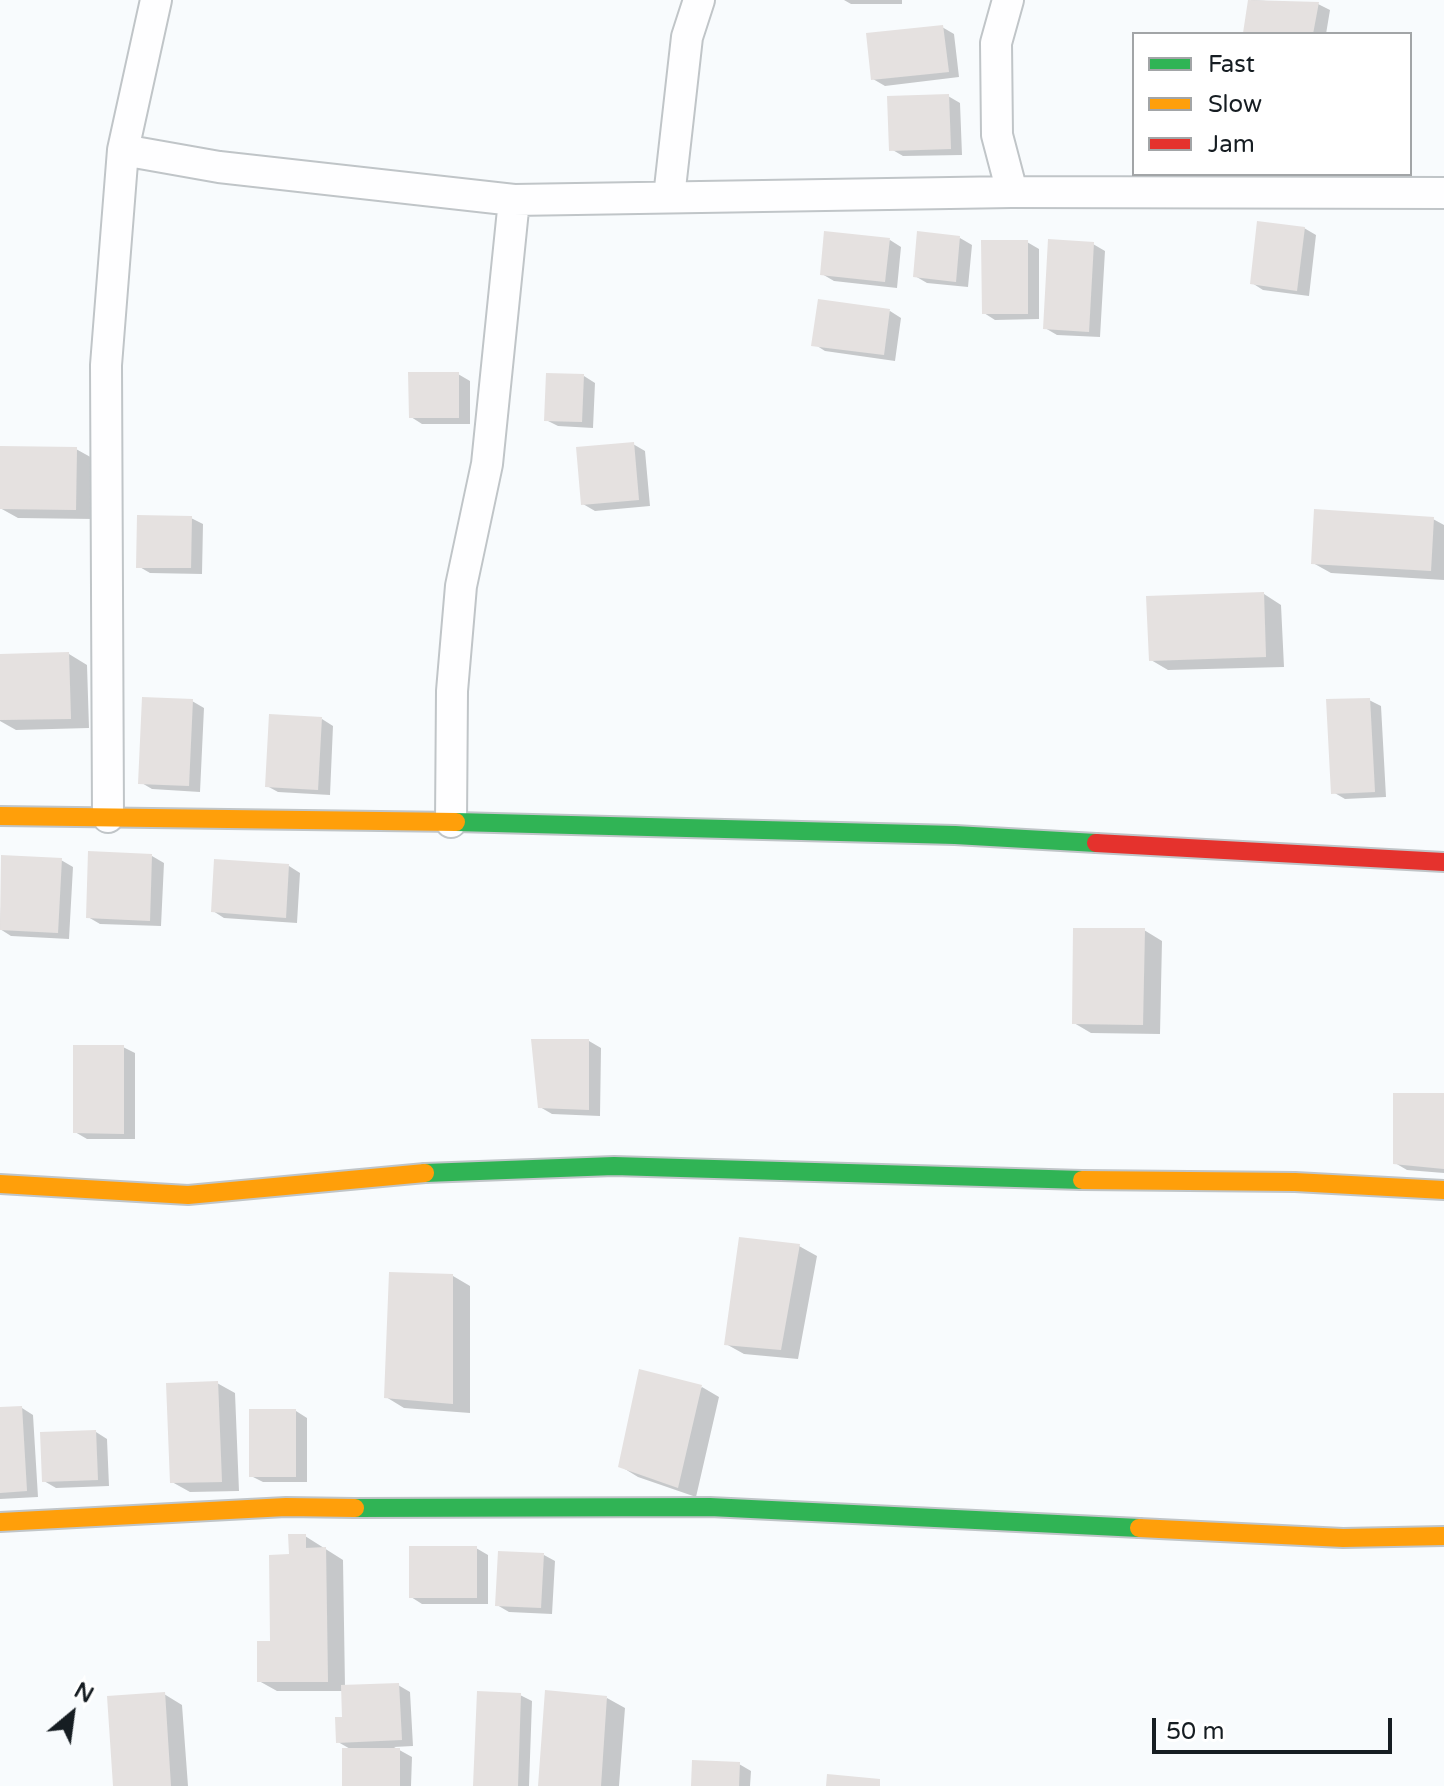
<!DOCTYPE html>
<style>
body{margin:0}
#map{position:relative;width:1444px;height:1786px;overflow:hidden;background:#f8fbfd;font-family:"Varela Round",sans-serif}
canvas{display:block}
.legend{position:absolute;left:1132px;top:32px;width:280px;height:144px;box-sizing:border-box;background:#fff;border:2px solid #a2a5a7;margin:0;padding:10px 14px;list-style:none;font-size:24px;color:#161d22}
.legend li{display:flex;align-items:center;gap:16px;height:40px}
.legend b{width:40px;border:2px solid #a2a5a7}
.north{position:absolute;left:32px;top:1674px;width:80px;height:80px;-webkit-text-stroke:6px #fff;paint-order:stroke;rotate:29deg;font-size:22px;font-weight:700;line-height:32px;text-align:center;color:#161d22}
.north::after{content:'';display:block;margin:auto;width:28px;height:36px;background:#161d22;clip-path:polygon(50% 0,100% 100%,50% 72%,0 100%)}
.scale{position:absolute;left:1152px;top:1718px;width:240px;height:36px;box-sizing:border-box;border:4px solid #161d22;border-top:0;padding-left:10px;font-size:24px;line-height:28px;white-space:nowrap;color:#161d22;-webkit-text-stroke:6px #fff;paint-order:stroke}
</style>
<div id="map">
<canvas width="1444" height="1786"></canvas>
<ul class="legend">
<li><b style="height:10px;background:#30b455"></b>Fast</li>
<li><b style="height:10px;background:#ff9f0a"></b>Slow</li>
<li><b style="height:10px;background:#e5322d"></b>Jam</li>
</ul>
<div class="north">N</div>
<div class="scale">50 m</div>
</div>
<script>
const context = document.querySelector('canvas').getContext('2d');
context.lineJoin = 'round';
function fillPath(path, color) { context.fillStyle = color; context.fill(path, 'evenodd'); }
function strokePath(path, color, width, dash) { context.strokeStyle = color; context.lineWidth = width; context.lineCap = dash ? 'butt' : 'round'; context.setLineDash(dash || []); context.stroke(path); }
fillPath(new Path2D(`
 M844,0H902V4H851Z
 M1251,0L1318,4L1330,10L1326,34H1248L1245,32Z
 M942,27L954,34L959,77L885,86L873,79Z
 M948,96L960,103L962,155L903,156L891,149Z
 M1304,228L1316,235L1309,296L1263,290L1252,283Z
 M960,238L972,245L968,287L927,283L915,276Z
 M890,240L901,247L897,288L834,281L822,274Z
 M1027,242L1039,249V319L995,320L984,313Z
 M1093,244L1105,251L1100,337L1057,335L1045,328Z
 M890,311L901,318L895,361L825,351L814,344Z
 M458,374L470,381V424H422L411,417Z
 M584,376L595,383L593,428L558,426L546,420Z
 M633,444L645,451L650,506L595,511L583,504Z
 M76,449L94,459V519L18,518L0,508Z
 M191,518L203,524L202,574L150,573L138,566Z
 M1433,519L1444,525V580L1331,573L1313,563Z
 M1264,594L1281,605L1284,667L1168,670L1151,660Z
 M69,654L87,665L89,728L16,730L0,721V656Z
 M1369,700L1381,706L1386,797L1345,799L1333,792Z
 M192,701L204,708L200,792L152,789L140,782Z
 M322,719L333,726L330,795L278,792L267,786Z
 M152,856L164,863L161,926L100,924L88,917Z
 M3,857L61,860L73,867L69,939L11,936L0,929Z
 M289,866L300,873L297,923L224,918L213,911Z
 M1144,930L1162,941L1160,1034L1091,1033L1074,1023Z
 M589,1041L601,1048L600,1116L552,1114L540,1107Z
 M123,1047L135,1053V1139H87L75,1132Z
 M1444,1095V1173L1407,1170L1395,1163Z
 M799,1246L817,1256L798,1359L744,1354L726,1344Z
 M453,1276L470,1286V1413L404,1408L386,1397Z
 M217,1383L235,1393L239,1491L190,1492L172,1482Z
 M702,1387L719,1397L696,1497L638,1477L620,1466Z
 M22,1408L33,1415L38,1497L0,1499V1409Z
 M296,1411L307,1418V1482H263L251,1476Z
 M96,1432L107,1439L109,1486L56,1488L44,1481Z
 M305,1536L343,1560L345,1687L398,1685L410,1692L413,1746L394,1747L412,1757L411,1786H344L352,1750L338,1742L344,1719L343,1691H277L259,1681L272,1643L291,1556Z
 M476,1548L488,1555V1604H422L411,1597Z
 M544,1555L555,1561L552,1614L509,1612L497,1605Z
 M164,1694L182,1705L188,1786H115Z
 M520,1695L532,1701L529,1786H475Z
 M607,1698L625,1708L619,1786H540Z
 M739,1764L751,1771L750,1786H693Z`), '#0003');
fillPath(new Path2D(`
 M1248,0L1319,2L1313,34L1243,33Z
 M943,25L949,72L871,80L866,33Z
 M949,94L951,149L889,151L887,96Z
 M1257,221L1305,227L1297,291L1250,284Z
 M824,231L890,238L885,282L820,275Z
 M917,231L960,236L956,282L913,277Z
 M1048,239L1094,242L1089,332L1043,329Z
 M981,240H1028V314H982Z
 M818,299L890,309L884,355L811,346Z
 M408,372H459V418H409Z
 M546,373L584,374L582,422L544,421Z
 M634,442L639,500L581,505L576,447Z
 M0,446L77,447L76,510L0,509Z
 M1314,509L1434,517L1431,571L1311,564Z
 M137,515L192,516L191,568H136Z
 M1264,592L1266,657L1149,661L1146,596Z
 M69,652L71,719L0,720V654Z
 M142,697L193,699L189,786L138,784Z
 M1370,698L1375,792L1331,794L1326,699Z
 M269,714L322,717L318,790L265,787Z
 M88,851L152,854L150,921L86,918Z
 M1,855L62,858L58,933L0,930Z
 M214,859L289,864L286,918L211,912Z
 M1073,928H1145L1143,1025L1072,1024Z
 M531,1039H589V1110L538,1108Z
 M73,1045H124V1134L73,1133Z
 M1393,1093H1444V1169L1393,1164Z
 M739,1237L800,1244L781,1350L724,1345Z
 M389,1272L453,1274V1404L384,1398Z
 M639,1369L702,1385L678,1488L618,1467Z
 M218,1381L222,1482L170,1483L166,1383Z
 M22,1406L27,1491L0,1493V1407Z
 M249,1409H296V1477H249Z
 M96,1430L98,1480L42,1482L40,1432Z
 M288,1534H306V1548L326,1547L328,1682H257V1641H270L269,1555L289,1554Z
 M409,1546H477V1598H409Z
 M498,1551L544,1553L541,1608L495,1606Z
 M399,1683L402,1740L336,1743L335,1717H342L341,1685Z
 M545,1690L607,1696L601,1786H538Z
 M477,1691L521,1693L518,1786H473Z
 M165,1692L171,1786H113L107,1696Z
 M342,1748H400V1786H342Z
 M692,1760L740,1762L739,1786H691Z
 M827,1774L880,1779V1786H826Z`), '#e5e1e0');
const street = new Path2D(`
 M1008,0L996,43L997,135L1012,192
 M123,150L219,167L514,200L1012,192L1444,193
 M669,197L687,37L699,0
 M108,817L106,365L123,150L156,0
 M451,822L452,691L461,586L487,464L514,200`);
const fast = new Path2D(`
 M456,822L955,835L1096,843
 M425,1173L614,1166L1082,1180
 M355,1508L710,1507L1139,1528`);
const slow = new Path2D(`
 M0,816L456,822
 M1082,1180L1295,1182L1444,1190
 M0,1184L188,1195L425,1173
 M0,1522L286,1507L355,1508
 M1139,1528L1343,1538L1444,1536`);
const jam = new Path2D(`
 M1096,843L1444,862`);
strokePath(street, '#c0c5c8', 34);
strokePath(fast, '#c0c5c8', 22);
strokePath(slow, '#c0c5c8', 22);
strokePath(jam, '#c0c5c8', 22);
strokePath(street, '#fefeff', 30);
strokePath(fast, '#30b455', 18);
strokePath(slow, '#ff9f0a', 18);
strokePath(jam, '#e5322d', 18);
</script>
